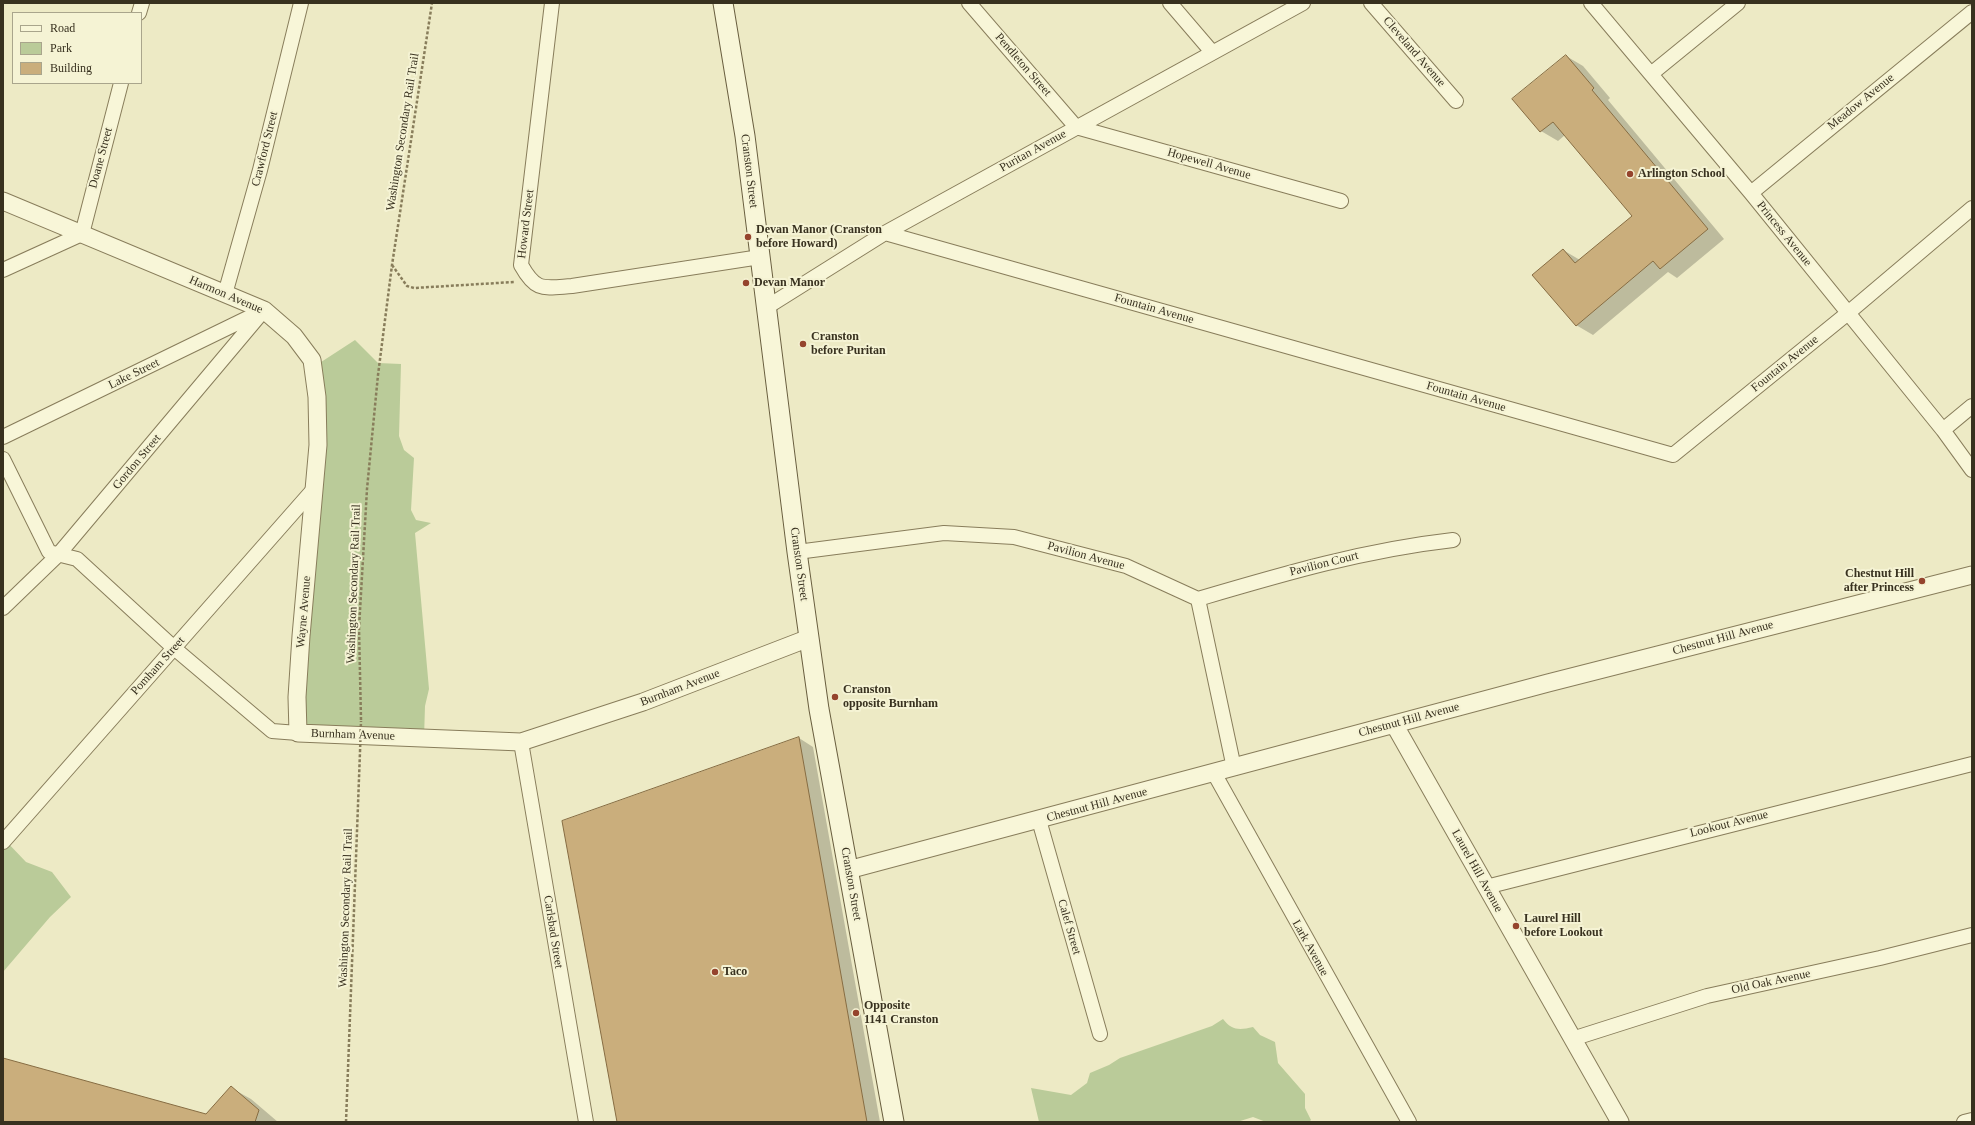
<!DOCTYPE html>
<style>
body{margin:0}
#map{position:relative;width:1975px;height:1125px;overflow:hidden;background:#edeac5;font-family:Georgia,serif}
canvas{display:block}
.frame{position:absolute;inset:0;border:4px solid #38311f;pointer-events:none}
.legend{position:absolute;left:12px;top:12px;width:130px;height:72px;box-sizing:border-box;background:#f5f3d4;border:1px solid #a9a58c;margin:0;padding:5px 7px;list-style:none;font-size:12px;color:#38311f}
.legend li{display:flex;align-items:center;gap:8px;height:20px}
.legend b{width:20px;border:1px solid #a9a58c}
</style>
<div id="map">
<canvas width="1975" height="1125"></canvas>
<div class="frame"></div>
<ul class="legend">
<li><b style="height:5px;background:#f8f6d8"></b>Road</li>
<li><b style="height:11px;background:#bacb99"></b>Park</li>
<li><b style="height:11px;background:#caae7c"></b>Building</li>
</ul>
</div>
<script>
const context = document.querySelector('canvas').getContext('2d');
context.lineJoin = 'round';
function fillPath(path, color) { context.fillStyle = color; context.fill(path, 'evenodd'); }
function strokePath(path, color, width, dash) { context.strokeStyle = color; context.lineWidth = width; context.lineCap = dash ? 'butt' : 'round'; context.setLineDash(dash || []); context.stroke(path); }
function drawText(font, color, halo, rows, align = 'center') {
  context.font = font + ' Georgia,serif'; context.lineWidth = 4; context.setLineDash([]); context.textBaseline = 'middle'; context.strokeStyle = halo; context.fillStyle = color; for (const [text, x, y, turn = 0] of rows) {
    context.save(); context.translate(x, y); context.rotate((+turn || 0) * Math.PI / 180); context.textAlign = isNaN(turn) ? turn : align; if (halo) context.strokeText(text, 0, 0); context.fillText(text, 0, 0); context.restore();
  }
}
fillPath(new Path2D(`
 M355,340L378,363L401,364L399,436L404,450L414,458L411,510L416,520L431,523L415,533L429,689L425,706L424,738L301,735L315,366Z
 M5,840L26,862L52,872L71,897L50,917L3,972V842Z
 M1223,1019C1232,1031 1240,1030 1253,1027L1260,1035L1275,1042L1278,1063L1305,1094V1108L1311,1120L1309,1122H1266L1253,1117L1237,1122H1039L1031,1088L1071,1095L1087,1083L1090,1073L1109,1065L1120,1058L1212,1026Z`), '#bacb99');
fillPath(new Path2D(`
 M1566,56L1583,66L1610,98L1608,100L1724,239L1677,278L1668,272L1593,335L1576,325L1563,250L1580,260L1633,216L1565,135L1558,141L1541,131L1514,99Z
 M799,738L813,747L880,1122H618Z
 M3,1059L206,1115L231,1088L251,1099L278,1122H3Z`), '#0003');
const building = new Path2D(`
 M1566,55L1594,88L1592,90L1708,229L1660,269L1653,261L1576,326L1532,275L1563,249L1575,263L1632,216L1553,122L1540,132L1512,99Z
 M799,737L867,1122H617L562,821Z
 M3,1058L206,1114L231,1086L259,1110L255,1122H3Z`);
fillPath(building, '#caae7c');
strokePath(building, '#866c42', 1);
const minor = new Path2D(`
 M552,3L521,265C536,292 543,288 572,286L760,257
 M969,3L1076,127L1341,201
 M1170,3L1212,52
 M1371,3L1456,101
 M1591,3L1751,193L1943,430L1972,470
 M139,13L142,3
 M1651,74L1738,3
 M1751,193L1972,12
 M885,233L1673,455L1848,313L1972,208
 M3,270L82,234L121,83
 M225,294L260,170L301,3
 M767,307L885,233L1303,3
 M1943,430L1972,406
 M3,437L258,313
 M3,459L49,552L77,559L174,648L272,731L298,733
 M797,552L944,533L1014,537L1126,566L1198,599
 M1198,599C1283,574 1364,550 1453,540
 M1198,599L1234,768
 M3,608L58,555L264,310
 M521,742L586,1122
 M1214,773L1409,1122
 M1039,820L1100,1034
 M3,842L313,490
 M1486,887L1972,764
 M1572,1039L1707,996L1880,958L1972,935
 M1964,1122L1972,1120`);
const tertiary = new Path2D(`
 M3,201L264,310L294,336L312,360L317,397L318,445L301,636L297,697L298,733L521,742L643,702L809,638
 M1394,724L1620,1122
 M848,870L1548,683L1972,575`);
const secondary = new Path2D(`
 M723,3L745,136L797,552L819,709L894,1122`);
strokePath(minor, '#887d5b', 16);
strokePath(tertiary, '#887d5b', 19);
strokePath(secondary, '#695e3f', 21);
strokePath(new Path2D(`
 M392,265L407,286L414,288L514,282
 M361,720L359,628L367,489L378,375L392,265L432,3
 M346,1122L360,752`), '#887d5b', 2.5, [3, 2]);
strokePath(minor, '#f8f6d8', 14);
strokePath(tertiary, '#f8f6d8', 17);
strokePath(secondary, '#f8f6d8', 19);
strokePath(new Path2D(`
 M360,752L361,721`), '#887d5b', 2.5, [3, 2]);
for (const [x, y, r, color] of [
 [1630,174,4,"#95442d"],
 [748,237,4,"#95442d"],
 [746,283,4,"#95442d"],
 [803,344,4,"#95442d"],
 [1922,581,4,"#95442d"],
 [835,697,4,"#95442d"],
 [1516,926,4,"#95442d"],
 [715,972,4,"#95442d"],
 [856,1013,4,"#95442d"]
]) { const dot = new Path2D(); dot.arc(x, y, r, 0, 2 * Math.PI); context.fillStyle = color; context.fill(dot); strokePath(dot, '#f5f3d4', 1.5); }
drawText('12px', '#38311f', '#f5f3d4', [
 ["Cleveland Avenue",1414,52,49],
 ["Pendleton Street",1023,65,49],
 ["Meadow Avenue",1861,102,-39],
 ["Washington Secondary Rail Trail",403,132,-81],
 ["Crawford Street",265,149,-76],
 ["Puritan Avenue",1033,151,-29],
 ["Doane Street",101,158,-75],
 ["Hopewell Avenue",1209,164,16],
 ["Cranston Street",749,171,83],
 ["Howard Street",526,224,-83],
 ["Princess Avenue",1784,234,51],
 ["Harmon Avenue",226,295,23],
 ["Fountain Avenue",1154,309,16],
 ["Fountain Avenue",1785,364,-39],
 ["Lake Street",134,374,-26],
 ["Fountain Avenue",1466,397,16],
 ["Gordon Street",137,462,-50],
 ["Pavilion Avenue",1086,556,15],
 ["Cranston Street",799,564,82],
 ["Pavilion Court",1324,564,-14],
 ["Washington Secondary Rail Trail",354,584,-88],
 ["Wayne Avenue",304,612,-85],
 ["Chestnut Hill Avenue",1723,638,-15],
 ["Pomham Street",158,666,-48],
 ["Burnham Avenue",680,688,-21],
 ["Chestnut Hill Avenue",1409,720,-15],
 ["Burnham Avenue",353,735,2],
 ["Chestnut Hill Avenue",1097,805,-15],
 ["Lookout Avenue",1729,824,-14],
 ["Laurel Hill Avenue",1477,871,61],
 ["Cranston Street",851,884,80],
 ["Washington Secondary Rail Trail",346,908,-88],
 ["Calef Street",1069,927,74],
 ["Carlsbad Street",553,932,81],
 ["Lark Avenue",1310,948,61],
 ["Old Oak Avenue",1771,982,-12]
]);
drawText('bold 12px', '#38311f', '#f5f3d4', [
 ["Arlington School",1638,174],
 ["Devan Manor (Cranston",756,230],
 ["before Howard)",756,244],
 ["Devan Manor",754,283],
 ["Cranston",811,337],
 ["before Puritan",811,351],
 ["Chestnut Hill",1914,574,"right"],
 ["after Princess",1914,588,"right"],
 ["Cranston",843,690],
 ["opposite Burnham",843,704],
 ["Laurel Hill",1524,919],
 ["before Lookout",1524,933],
 ["Taco",723,972],
 ["Opposite",864,1006],
 ["1141 Cranston",864,1020]
], 'left');
</script>
